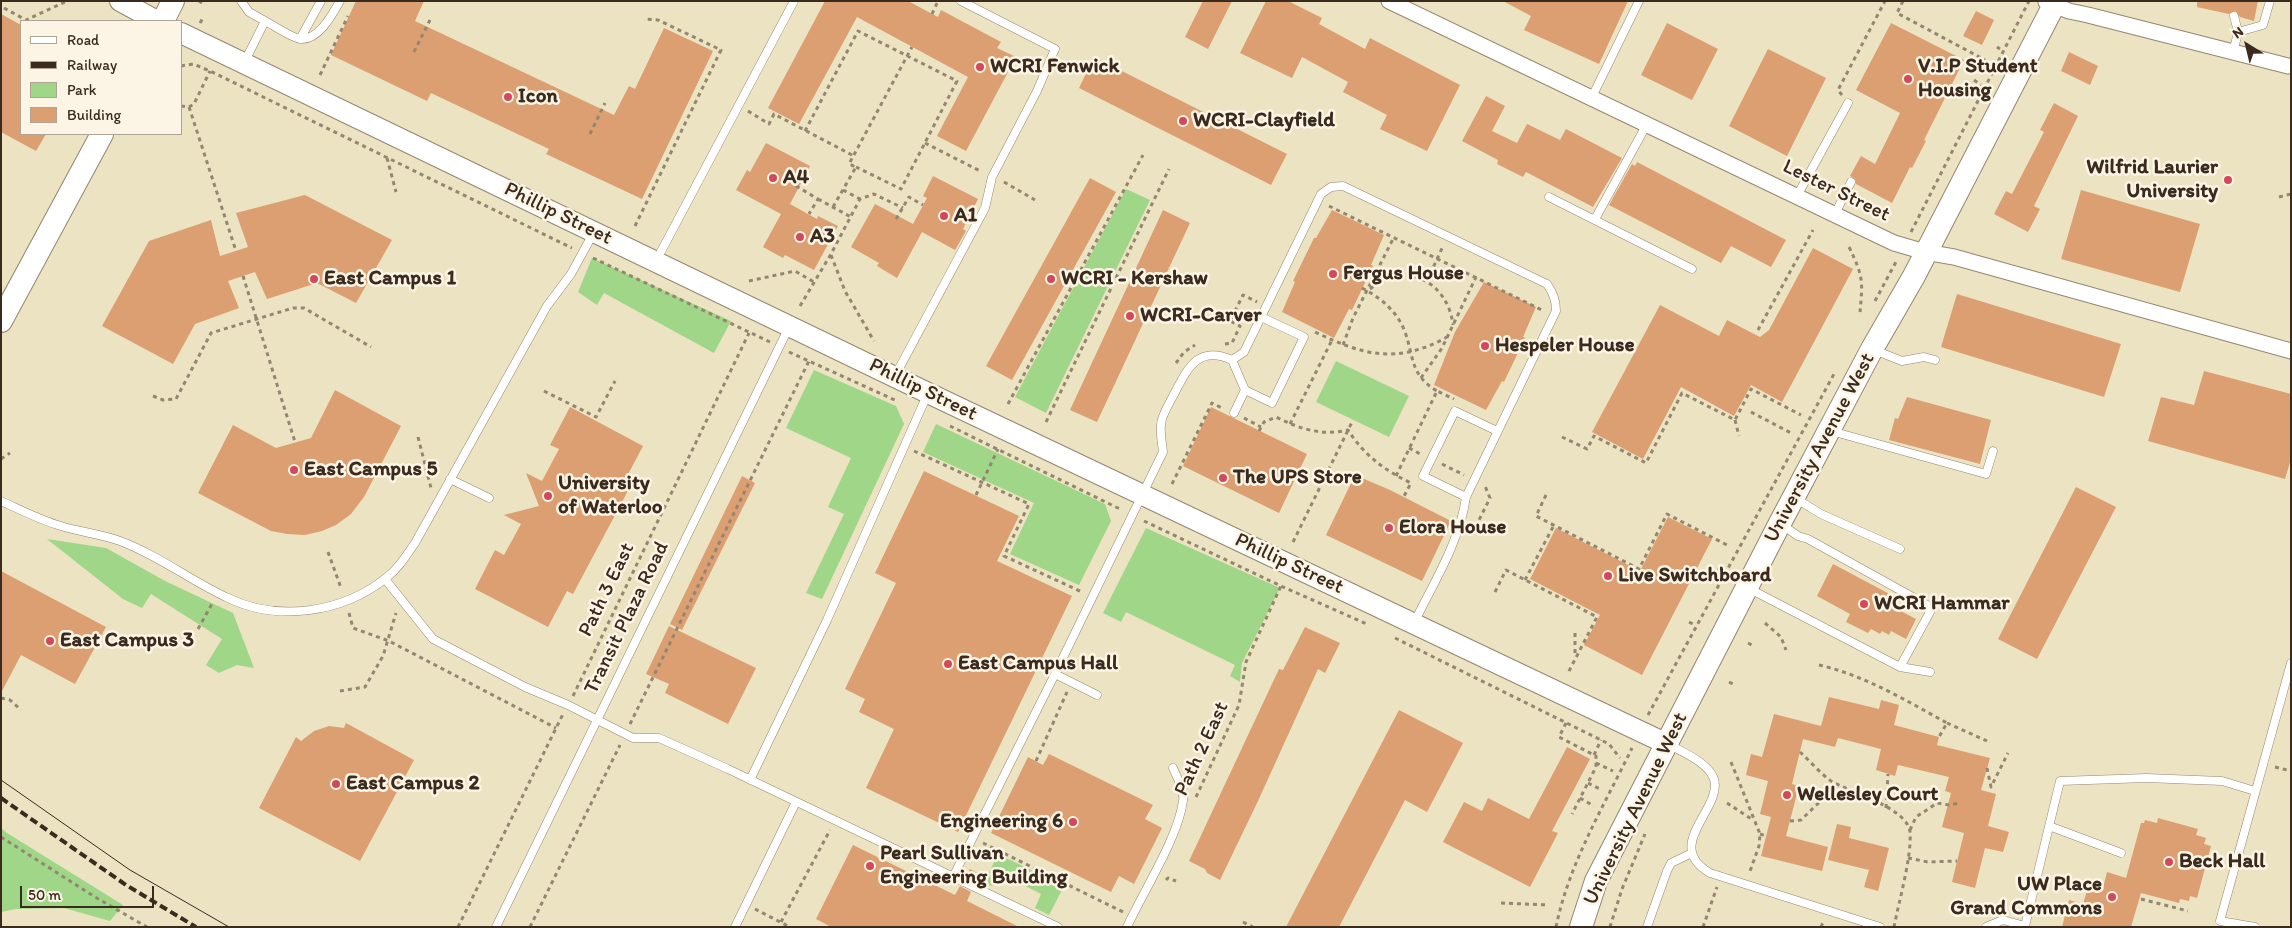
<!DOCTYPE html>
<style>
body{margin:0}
#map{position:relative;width:2292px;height:928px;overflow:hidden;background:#ece3c2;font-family:Itim,sans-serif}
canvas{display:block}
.frame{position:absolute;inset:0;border:2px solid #3b2a1e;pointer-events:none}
.legend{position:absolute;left:20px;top:20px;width:162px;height:115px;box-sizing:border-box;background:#fcf5e5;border:1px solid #afa495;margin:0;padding:6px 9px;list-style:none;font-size:15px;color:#3b2a1e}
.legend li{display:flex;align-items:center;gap:10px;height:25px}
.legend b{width:25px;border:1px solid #afa495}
.north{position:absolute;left:2222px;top:20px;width:50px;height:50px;-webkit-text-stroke:4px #fcf5e5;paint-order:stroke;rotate:324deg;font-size:14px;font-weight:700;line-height:20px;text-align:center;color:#3b2a1e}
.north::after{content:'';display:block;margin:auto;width:18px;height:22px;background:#3b2a1e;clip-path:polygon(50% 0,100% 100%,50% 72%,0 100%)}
.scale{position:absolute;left:20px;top:886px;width:134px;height:22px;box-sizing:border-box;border:2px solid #3b2a1e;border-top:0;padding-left:6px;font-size:15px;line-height:18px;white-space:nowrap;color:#3b2a1e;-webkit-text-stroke:4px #fcf5e5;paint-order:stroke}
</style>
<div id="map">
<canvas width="2292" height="928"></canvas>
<div class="frame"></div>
<ul class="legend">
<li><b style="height:6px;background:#fff"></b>Road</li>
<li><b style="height:6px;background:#3b2a1e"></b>Railway</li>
<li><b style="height:14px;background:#9fd688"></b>Park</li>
<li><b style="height:14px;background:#db9f72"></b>Building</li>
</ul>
<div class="north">N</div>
<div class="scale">50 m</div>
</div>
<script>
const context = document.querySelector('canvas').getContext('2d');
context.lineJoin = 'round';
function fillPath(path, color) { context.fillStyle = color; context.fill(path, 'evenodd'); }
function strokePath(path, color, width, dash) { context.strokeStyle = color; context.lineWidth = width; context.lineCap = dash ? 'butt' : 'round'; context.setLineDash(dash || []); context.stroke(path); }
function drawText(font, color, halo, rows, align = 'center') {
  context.font = font + ' Itim,sans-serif'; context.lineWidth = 5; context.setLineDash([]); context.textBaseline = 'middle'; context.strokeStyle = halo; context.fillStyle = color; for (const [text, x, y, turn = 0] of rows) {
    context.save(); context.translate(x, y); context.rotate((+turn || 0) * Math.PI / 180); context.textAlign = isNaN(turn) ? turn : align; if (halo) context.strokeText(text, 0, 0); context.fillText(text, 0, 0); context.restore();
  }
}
fillPath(new Path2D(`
 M1126,189L1150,200L1046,413L1015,397Z
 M592,258L731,321L714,353L604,293L597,305L578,292Z
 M1336,361L1409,396L1389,437L1316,402Z
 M814,370L896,406L904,424L822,599L806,593L844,514L828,507L851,458L786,428Z
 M936,424L1105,504L1111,521L1079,585L1010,554L1034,503L923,452Z
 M1146,528L1280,588L1242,663L1240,682L1230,676L1235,665L1126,612L1121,622L1103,613Z
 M47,539L106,548L165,581L233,613L254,668L237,665L219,673L206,665L222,639L151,594L142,608L123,599Z
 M1,828L7,833L123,905L110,921L64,908L16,909L1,912Z
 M998,854L1064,886L1049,915L1035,908L1041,894L1000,873L994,886L988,885L989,882L985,881Z`), '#9fd688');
fillPath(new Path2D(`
 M356,1H424L415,21L614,115L629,86L635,89L664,28L713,51L642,199L546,154L549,149L431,93L427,101L331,55Z
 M825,1H908L938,17L941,10L1001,42L997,48L1016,57L966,151L937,136L968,77L857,17L799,124L768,108Z
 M1203,1H1232L1208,49L1185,37Z
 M1266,1H1288L1322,18L1319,24L1365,49L1370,38L1460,85L1427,151L1380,129L1387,115L1343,92L1348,82L1302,57L1292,78L1240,53Z
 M1503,1H1628L1599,64L1524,30L1531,16Z
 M2197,1H2258L2254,21L2240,17L2235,11L2229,14L2197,7Z
 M1976,11L1994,20L1982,45L1963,36Z
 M1,14L21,25V134H46L36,151L1,132Z
 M1667,23L1718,49L1692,100L1641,75Z
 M1891,23L1964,60L1924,140L1926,141L1912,168L1910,167L1892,203L1856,184L1855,179L1850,176L1861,156L1875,164L1900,113L1856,90Z
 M1768,49L1826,78L1787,156L1729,126Z
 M2069,52L2098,66L2090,85L2061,71Z
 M1094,57L1287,154L1271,185L1079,88Z
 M1486,96L1505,106L1492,131L1517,143L1527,124L1560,140L1566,129L1622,158L1593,207L1526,172L1523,177L1497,164L1498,160L1462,141Z
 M2054,103L2078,116L2034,206L2040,209L2028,232L1994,214L2006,191L2012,194L2044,132L2040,130Z
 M766,143L810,166L790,204L817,219L818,216L838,226L814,270L785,255L783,258L763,247L781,214L736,190L747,170L750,172Z
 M1637,162L1786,240L1771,267L1731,246L1721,263L1609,205L1632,164L1635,166Z
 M933,176L978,199L963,229L966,231L955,250L922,232L897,278L877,266L879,263L851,247L875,204L913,224L927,198L923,196Z
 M1090,178L1116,192L1012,380L986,366Z
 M2081,190L2200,224L2180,292L2061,259Z
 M305,195L392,240L356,303L317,283L267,299L255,272L228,281L239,308L195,324L173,364L102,326L149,241L211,220L220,256L248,247L236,213Z
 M1163,210L1190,223L1097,422L1070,410Z
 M1332,210L1384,235L1371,265L1373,266L1352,310L1349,309L1334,338L1282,312L1295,282L1293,281L1314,238H1316Z
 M1813,248L1853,269L1782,402L1751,385L1734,416L1681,387L1643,459L1592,432L1660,305L1719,336L1727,320L1760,337L1769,330Z
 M1484,282L1536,307L1523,337L1525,338L1504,382L1502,381L1486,410L1434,385L1455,332Z
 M1957,294L2121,344L2104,397L1941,347Z
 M2204,371L2291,394V459L2285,479L2148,441L2161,397L2194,405Z
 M335,390L401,426L364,497L351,514L336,525L322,531L305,535L287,534L271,531L198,493L233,425L276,448L311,438Z
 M1907,397L1991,420L1980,464L1889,440L1895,418L1898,419Z
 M570,407L643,446L624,482L631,485L573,594L567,591L548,627L475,589L495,550L504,555L521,524L504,515L539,506L526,473L542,481L559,449L550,445Z
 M1211,407L1307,454L1279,513L1183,466Z
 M924,471L1019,516L997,561L1072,596L958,832L866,788L894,729L859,712L865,699L845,689L896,583L875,573Z
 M1355,475L1390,490L1451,521L1422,581L1326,535Z
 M742,476L755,483L682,630L670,624Z
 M2076,487L2116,507L2037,659L1998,639Z
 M1668,517L1712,539L1642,675L1584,645L1600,615L1530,579L1556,528L1640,571Z
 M1833,564L1899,599L1895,608L1916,619L1906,639L1891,631L1889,635L1882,631L1880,634L1871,629L1868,633L1846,622L1850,614L1817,596Z
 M1,571L106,627L75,684L21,655L1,693Z
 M669,626L756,668L728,724L665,693L669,684L646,674Z
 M1305,627L1340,643L1325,673L1318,669L1258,801L1220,880L1207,873L1205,869L1189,861L1279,669L1283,670Z
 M1829,697L1879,709L1881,700L1899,705L1894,725L1939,737L1937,745L1990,758L1981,790L1996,794L1988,826L2009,832L2003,852L1985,848L1975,888L1952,882L1964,833L1942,827L1951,793L1945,791L1949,777L1898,765L1895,776L1876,770L1881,749L1838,738L1835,747L1803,739L1792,784L1799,786L1786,836L1828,847L1822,871L1761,856L1771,817L1760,814L1768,781L1746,775L1751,754L1762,757L1774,714L1821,726Z
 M1399,710L1463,743L1427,812L1405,800L1339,927H1286Z
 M346,723L414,760L360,861L259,808L296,737L301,741L314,731L329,726L344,728Z
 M1567,747L1590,759L1552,831L1558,833L1530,887L1443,842L1464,802L1482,811L1488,798L1529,819Z
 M1049,754L1153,805L1145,819L1162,828L1134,884L1119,876L1111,892L991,833L1028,757L1043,765Z
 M2158,818L2198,829L2196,835L2206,838L2204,844L2211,846L2197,898L2190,896L2189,901L2180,899L2179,903L2141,893L2131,927H2062L2069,900L2083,904L2089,884L2103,888L2107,872L2126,878L2141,823H2144L2145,820L2157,823Z
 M1837,824L1851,827L1849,838L1889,848L1878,891L1864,887L1869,870L1828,860Z
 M853,845L955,895L960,886L971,892L967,901L1019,927H831L816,919Z
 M970,869L979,874L976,882L966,877Z`), '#db9f72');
const service = new Path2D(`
 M241,1L249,12L265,21L244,63
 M2234,16L2238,32
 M265,21C273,25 293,39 301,39C319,40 332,15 340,1
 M300,39L321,1
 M2233,53L2238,32L2263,25L2270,1
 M1592,97L1639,1
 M1797,196L1848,103
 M1549,197L1692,269
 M1835,214L1851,182
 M1595,219L1647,124
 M656,261L794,1
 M1874,350L1902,361L1924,357L1935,360
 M1232,360L1244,352L1321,194L1331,187L1343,186L1547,284C1553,293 1556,300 1556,311L1466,497C1460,541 1434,582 1414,623
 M895,376L985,208L992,177L1037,91L1055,49L961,1
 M1234,413L1245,390
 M1831,431L1986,474L1993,451
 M450,479L489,498
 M1466,497L1423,476L1455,411L1497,431
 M1795,498L1821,514L1900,549
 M1,501C21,510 40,520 61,526C80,532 101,534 120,541C158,555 191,581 228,598C278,622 342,613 386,578C398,569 406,556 415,543L547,306L571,274L594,232
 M1781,524L1798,536L1808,539L1927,605L1930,612L1900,667
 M385,579L433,639L525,687L568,705L633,738H659L728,769L1058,927
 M1748,588L1900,667L1930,672
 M1055,674L1097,695
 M1668,744C1682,752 1708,762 1714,779C1723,809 1662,845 1710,873L1880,927
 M750,780L827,620L928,393
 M2049,826L2121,853
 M953,877L1055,674L1163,452C1162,443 1160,433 1161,425C1161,416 1169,404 1173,396C1187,370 1197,344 1232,360L1245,390L1272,403L1304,337L1261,317
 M496,927L789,327
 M735,927L796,802
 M1127,927C1143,892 1178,838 1183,801C1185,790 1177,778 1173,768
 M1647,927L1667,871L1671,863L1692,853
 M1986,927L2003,920L2025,926L2060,781L2146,778L2222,781L2255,791
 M2255,927L2220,921L2291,663`);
const minor = new Path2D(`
 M1389,1L1894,243L1925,252L1954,257L2291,351
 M2046,2L2069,11L2088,15L2288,66`);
const tertiary = new Path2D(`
 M120,1L157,21
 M181,33L928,393L1667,744`);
const secondary = new Path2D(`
 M163,21L173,1
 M1,321L102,134
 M1581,927L1596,881L1780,523L1872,349L1914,276L2056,1`);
strokePath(service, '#948670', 9);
strokePath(minor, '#948670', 17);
strokePath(tertiary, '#948670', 22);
strokePath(secondary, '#948670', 24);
strokePath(new Path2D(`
 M199,1L202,3
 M1903,1L1897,13L1985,60
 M4,8L26,20L67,1
 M932,14L938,1
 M200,23L204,16
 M1997,47L2000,49
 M414,52L430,20
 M181,66L193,64L210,71L572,248
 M320,75L348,16
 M1974,80L1981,85
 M1842,95L1838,90L1885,1
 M181,106L189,107L194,104L210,71
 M189,107L236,251
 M748,111L769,124L774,114L854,156
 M805,131L858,31L957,81L901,189L856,167
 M590,134L605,103
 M925,143L982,172
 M387,158L396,192
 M1004,182L1035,200
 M796,186L818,199L809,214
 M843,190L860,199
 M2279,197L2291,194
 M818,199L851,217
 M1329,206L1542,310
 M833,207L856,167L849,164L912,47
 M896,219L909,197L923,205
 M635,226L721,50L658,20L645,19
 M1911,232L2029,1
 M1849,247C1863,276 1863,280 1860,312
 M831,255L845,291L874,341
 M593,258L770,342
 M243,276L295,442
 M749,281L795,271L814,282
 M1427,281L1443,246
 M1362,288C1381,298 1397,311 1405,332C1414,357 1410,375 1437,391
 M1370,289C1405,259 1448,282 1453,325
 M1875,301L1897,260
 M800,306L831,254L860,199L874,194L903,208
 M1758,330L1813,230
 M1315,332C1363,355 1397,365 1447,337
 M1225,344L1232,343L1240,326L1230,321L1243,295L1257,302
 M1343,345L1353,318L1394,237
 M789,352L897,401
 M1176,363L1184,352L1195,345
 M1421,378L1442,348L1476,277
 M544,391L596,417L615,381
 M153,396L163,400L176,399L211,333L293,308H304L371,347
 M1008,404L1143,155
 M1751,412L1791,433
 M1244,418L1261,427
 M1735,420L1739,436
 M1046,422L1169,169
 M1290,424L1332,340
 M950,426L1122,510
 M1259,431L1264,422L1276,417C1300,429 1321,436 1348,430C1364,455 1384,470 1411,483L1403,498
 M418,437L431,488
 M1562,437L1587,449L1594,436L1646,463L1682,393L1735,420L1751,389L1801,415
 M1409,448L1422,455
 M914,451L1029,504L1004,556L1082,592
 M1,459L10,453
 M1442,464L1464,475
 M1396,476L1437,391L1454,399
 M1172,484L1212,403L1224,409
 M976,495L998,449
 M1546,495L1536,516L1639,569L1667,514L1729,546
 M1144,521L1281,586L1369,625
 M1472,534L1490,498L1485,486
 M1293,542L1353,420
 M328,552L341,588
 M1717,569L1722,571
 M1525,580L1554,525
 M1495,592L1506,570L1597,617L1568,673
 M349,613L353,628L389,641L556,728
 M1689,622L1693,624
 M1765,623L1781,637L1786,650
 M198,629L213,602
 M1575,633V653L1578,654
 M1395,638L1609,744L1620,758
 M1748,643L1752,645
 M1819,665C1864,675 1907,701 1947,723L1939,737
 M1729,682L1733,684
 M340,691L365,687L383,656L396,613
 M573,696L749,333
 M1,698L10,700L21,710
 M1648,715L1834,374
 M1566,723L1559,737L1596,756V767L1572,814
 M1947,723L1987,741
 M630,724L809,361
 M1800,752C1810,761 1820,773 1831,781C1849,792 1907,807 1910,832C1912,856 1899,901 1894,927
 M1594,755L1601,740
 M1036,761L1067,692
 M1731,762L1760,834L1759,846L1749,874
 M1596,763L1613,771
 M2275,767L2291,771
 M1987,768L1991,787L2008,753
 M1588,783L1602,790
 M1196,797L1239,705L1246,662L1281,586
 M1580,798L1594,806
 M1727,803L1753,820
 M1886,808L1888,774
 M1790,821L1801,820L1838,784
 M1910,830L1916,817L1937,803L1949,805L1960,803
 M1760,834L1767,836
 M1,837L95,897L147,927
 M983,843L1123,912
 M1908,858L1928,862L1957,861
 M1166,880L1168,878L1176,881
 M2141,899L2188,911
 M1501,903L1548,905
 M755,909L790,927
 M781,922L830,830
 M1243,922L1253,927
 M458,927L563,714
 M530,927L620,745
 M1556,927C1569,863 1604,806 1632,748
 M1610,927L1622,889L1645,834
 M1703,927L1717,887
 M1821,927L1824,920`), '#948670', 3, [4, 4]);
strokePath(service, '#fff', 8);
strokePath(minor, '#fff', 15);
strokePath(tertiary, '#fff', 20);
strokePath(secondary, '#fff', 22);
strokePath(new Path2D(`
 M1,780L130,870L229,927`), '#3b2a1e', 1);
strokePath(new Path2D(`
 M1,798L126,885L196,927`), '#3b2a1e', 4, [8, 4]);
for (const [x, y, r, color] of [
 [980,67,5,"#d1495b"],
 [1908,79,5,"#d1495b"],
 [508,97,5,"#d1495b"],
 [1183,121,5,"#d1495b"],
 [773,178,5,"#d1495b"],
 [2228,180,5,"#d1495b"],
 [944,216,5,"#d1495b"],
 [800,237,5,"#d1495b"],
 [1333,274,5,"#d1495b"],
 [314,279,5,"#d1495b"],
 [1051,279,5,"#d1495b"],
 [1130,316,5,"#d1495b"],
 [1485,346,5,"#d1495b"],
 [294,470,5,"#d1495b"],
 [1223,478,5,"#d1495b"],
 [548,496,5,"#d1495b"],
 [1389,528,5,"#d1495b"],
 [1608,576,5,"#d1495b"],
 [1864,604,5,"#d1495b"],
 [50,641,5,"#d1495b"],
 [948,664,5,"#d1495b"],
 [336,784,5,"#d1495b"],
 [1787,795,5,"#d1495b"],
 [1073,822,5,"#d1495b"],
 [2169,862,5,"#d1495b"],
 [870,866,5,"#d1495b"],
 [2112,897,5,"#d1495b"]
]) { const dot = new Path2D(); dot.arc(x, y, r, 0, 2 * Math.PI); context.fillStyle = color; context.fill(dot); strokePath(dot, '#fcf5e5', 2); }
drawText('bold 21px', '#3b2a1e', '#fcf5e5', [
 ["WCRI Fenwick",990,67],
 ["V.I.P Student",1918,67],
 ["Housing",1918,91],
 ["Icon",518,97],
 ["WCRI-Clayfield",1193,121],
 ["Wilfrid Laurier",2218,168,"right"],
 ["University",2218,192,"right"],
 ["A4",783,178],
 ["A1",954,216],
 ["A3",810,237],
 ["Fergus House",1343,274],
 ["East Campus 1",324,279],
 ["WCRI - Kershaw",1061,279],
 ["WCRI-Carver",1140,316],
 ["Hespeler House",1495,346],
 ["East Campus 5",304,470],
 ["The UPS Store",1233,478],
 ["University",558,484],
 ["of Waterloo",558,508],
 ["Elora House",1399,528],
 ["Live Switchboard",1618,576],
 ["WCRI Hammar",1874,604],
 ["East Campus 3",60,641],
 ["East Campus Hall",958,664],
 ["East Campus 2",346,784],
 ["Wellesley Court",1797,795],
 ["Engineering 6",1063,822,"right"],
 ["Pearl Sullivan",880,854],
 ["Engineering Building",880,878],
 ["Beck Hall",2179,862],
 ["UW Place",2102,885,"right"],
 ["Grand Commons",2102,909,"right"]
], 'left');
drawText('21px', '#3b2a1e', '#fcf5e5', [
 ["Lester Street",1836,191,26],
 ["Phillip Street",558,214,26],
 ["Phillip Street",923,390,26],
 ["University Avenue West",1820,448,-62],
 ["Phillip Street",1289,564,25],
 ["Path 3 East",607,590,-64],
 ["Transit Plaza Road",627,618,-64],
 ["Path 2 East",1202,749,-65],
 ["University Avenue West",1636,809,-64]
]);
</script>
